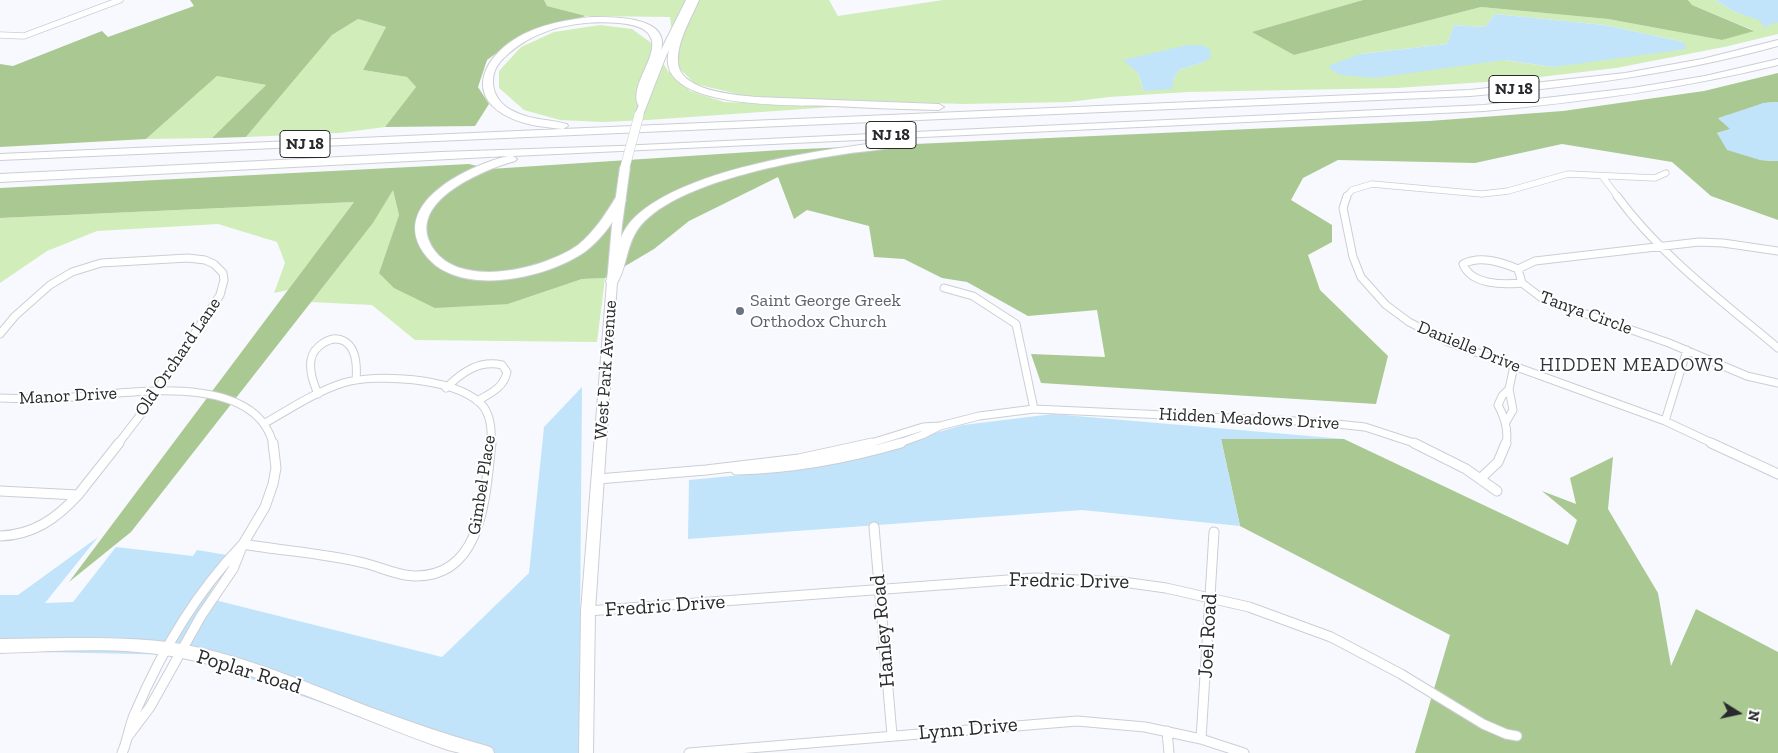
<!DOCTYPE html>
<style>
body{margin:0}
#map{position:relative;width:1778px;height:753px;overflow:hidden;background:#f7f9fe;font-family:"Zilla Slab",serif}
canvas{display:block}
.north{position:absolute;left:1713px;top:688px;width:50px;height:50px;-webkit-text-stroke:4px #fff;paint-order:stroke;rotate:100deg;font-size:14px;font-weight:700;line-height:20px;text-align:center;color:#292a2d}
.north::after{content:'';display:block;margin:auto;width:18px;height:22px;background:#292a2d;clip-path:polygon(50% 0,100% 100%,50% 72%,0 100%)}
</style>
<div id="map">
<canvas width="1778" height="753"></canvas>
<div class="north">N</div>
</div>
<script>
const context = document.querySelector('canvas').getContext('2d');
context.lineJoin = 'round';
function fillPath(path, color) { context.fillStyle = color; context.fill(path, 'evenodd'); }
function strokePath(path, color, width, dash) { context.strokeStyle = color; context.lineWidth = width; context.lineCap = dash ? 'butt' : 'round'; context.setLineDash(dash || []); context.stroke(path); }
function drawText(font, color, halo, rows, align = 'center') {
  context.font = font + ' "Zilla Slab",serif'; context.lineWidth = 4; context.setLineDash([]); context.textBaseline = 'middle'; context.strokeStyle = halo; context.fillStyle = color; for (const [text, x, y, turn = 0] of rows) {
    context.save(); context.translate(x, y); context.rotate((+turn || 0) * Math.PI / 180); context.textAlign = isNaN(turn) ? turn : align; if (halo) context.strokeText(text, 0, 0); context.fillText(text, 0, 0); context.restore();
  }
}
fillPath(new Path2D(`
 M544,0H829L838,16L943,0H1363L1253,32L1294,55L1481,7L1608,19L1722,40L1753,30L1692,5L1688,0H1715L1735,12L1778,23V34L1724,47L1616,68L1515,80L1396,88L1188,92L1109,97L1069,102L963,104L751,97L695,84L676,65L670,17L586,16L547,6ZM1495,14L1605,25L1684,42L1553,67L1504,60L1360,54L1447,44L1454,25L1485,27ZM1204,62L1179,70L1174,78L1144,91L1138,73Z
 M358,19L386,27L363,70L407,77L416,87L385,127L339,133L246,137L332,35Z
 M600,25L632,29L650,42L668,71L690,91L724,102L832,107L648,120L603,122L560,120L524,110L499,88V71L521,47L554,32Z
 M217,76L266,85L212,138L146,139Z
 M393,189L399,215L379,273L508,304L582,279L605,278L597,342L415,340L372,305L311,302L373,223Z
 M354,202L288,290L274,293L285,263L277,242L218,224L97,231L47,251L0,283V218Z`), '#d1edb9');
fillPath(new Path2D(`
 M190,0H544L547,6L586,16L550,26L517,38L487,60L478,87L489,104L475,126L385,127L416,87L407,77L363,70L386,27L358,19L332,35L246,137L212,138L266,85L217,76L146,139L0,147V64L13,66L102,31L108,37L194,6Z
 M1363,0H1688L1692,5L1754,31L1722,40L1608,19L1481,7L1294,55L1252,32Z
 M1778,73V102L1764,103L1719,119L1731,129L1717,133L1760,160L1778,161V220L1711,196L1672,162L1562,144L1475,163L1338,160L1303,178L1291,200L1332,225V242L1308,255L1320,290L1388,356L1376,404L1041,383L1031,354L1105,357L1097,310L1028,316L967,282L942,278L904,259L874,257L869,226L807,210L794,219L778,177L689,221L654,249L605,278L582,279L508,304L435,308L394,288L379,273L399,215L393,190L373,223L131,532L69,582L354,202L0,218V188L469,164L490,169L781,150L1429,121L1563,111L1704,91Z
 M1221,439H1344L1568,545L1577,520L1542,491L1576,504L1570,478L1613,457L1608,509L1658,593L1671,666L1696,609L1778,652V753H1415L1450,635L1240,526Z`), '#aac891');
fillPath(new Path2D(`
 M1715,0H1778V23H1773L1765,28L1759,20L1735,12Z
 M1495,14L1605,25L1684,42L1686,49L1553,67L1504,60L1375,78L1340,75L1329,68L1330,65L1360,54L1447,44L1454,25L1485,27Z
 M1188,45H1202L1210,49L1211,57L1204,62L1179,70L1174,78L1172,89L1144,91L1138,73L1123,60Z
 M1778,102V161L1760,160L1727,150L1717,133L1730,129L1718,118L1764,103Z
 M582,387L579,753H471L180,655L0,651V595H18L98,537L45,603L73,602L116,547L193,556L197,550L233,556L207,598L442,657L529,573L544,427Z
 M1053,414L1344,439H1221L1240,526L1082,510L688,539L689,480L814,468L963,425Z`), '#c1e4fb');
const streetFar2 = new Path2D(`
 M0,35L24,36L120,0
 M1602,176L1618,197
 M1346,197L1352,190L1372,184L1482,194L1508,191L1568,174L1655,178L1666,173`);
const streetFar1 = new Path2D(`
 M1347,196L1343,208L1353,257L1361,277L1386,305L1409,322L1448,342L1665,421L1714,444
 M1617,196C1660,255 1722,301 1778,348
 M1778,251L1723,243L1699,242L1535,261L1518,269L1522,283L1543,299L1669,343L1747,376L1778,383
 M1518,269C1501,262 1480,255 1463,264C1471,285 1503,285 1522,283
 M944,288L973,296L1016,324L1034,409
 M0,334L15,316L50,285L72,272L101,263L188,258L205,260L214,264L223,273L224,280L220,295L141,414L118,444
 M446,388C462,372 479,360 502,365L507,372C504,388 489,394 477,401
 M318,394C314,384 309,372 311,360C313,347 331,334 344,341C357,348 357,368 356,380
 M0,398C24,399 49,399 73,397C128,393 255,371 273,444
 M1665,421L1687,350
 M1506,422L1513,410L1509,389L1514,366
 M265,423C290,409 315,392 343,383C377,373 451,378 479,402C491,412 492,429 491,444
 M868,444L923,427L940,426L979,416L1034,409L1318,422L1365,427L1417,444
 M897,444L922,435L940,426
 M1506,444C1509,430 1505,418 1498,405L1502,396L1509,389`);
const street = new Path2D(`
 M1414,443L1466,469L1497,491
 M1711,443L1778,474
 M736,470C793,469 846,459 901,443
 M598,479L706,470L799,459L872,443
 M1480,479L1498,462L1506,443
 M0,491L78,495C56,519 33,535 0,536
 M78,495L119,443
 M874,527L892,735
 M243,544C283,551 324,553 364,563C381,567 397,576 415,576C484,577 485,493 491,443
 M588,611L1035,578L1123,582L1166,588L1249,607L1331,637L1401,674L1483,724L1506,734L1517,736
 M1167,731L1169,753
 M129,735L150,707L201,616L233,569L243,544L265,507L273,484L276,468L273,443
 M1201,739L1214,532
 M122,753C128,740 129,726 135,713C161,652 195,594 241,546
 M689,753L1077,721L1145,727L1201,739L1244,753`);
const secondary = new Path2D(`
 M686,0H694L666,56L643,115L639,118L636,117L635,115L658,56Z
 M625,164L630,167L622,225L617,282L595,611L593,753H579L581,611L607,282L612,225L620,167Z
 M68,638C106,638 144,638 181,644C247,656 310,684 372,708C410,722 448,735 487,746L492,748L494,753H460L448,750C360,720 274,676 182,658C123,646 60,651 0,653V639Z`);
const highway = new Path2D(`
 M689,0H699C691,19 677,41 678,62C679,91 735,95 756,97L939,104L944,107L939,110C904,109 868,108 833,106C798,105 681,109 669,68C663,49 682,18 689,0Z
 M592,17C610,17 661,16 662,42C662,55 655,68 651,79C648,87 649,98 646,105H638C629,84 661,54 650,36C645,26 629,24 619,23C580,20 539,27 508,54C500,61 494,68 493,79C492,93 500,104 511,110C529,120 548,119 567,124L568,126L563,129L1470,90L1625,73L1702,59L1778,40V46C1677,74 1574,87 1470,96L0,160V154L563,129C543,127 521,125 503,114C470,94 482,63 509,43C532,26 563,20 592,17Z
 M1778,59V65C1681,89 1583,102 1484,111L513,156L517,159L515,161C482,170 400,204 435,251C464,289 546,268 578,245C594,232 605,215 616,197L620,196L626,200C615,219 604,237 586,251C549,278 461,298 427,257C384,205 469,165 508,156L0,182V174L441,152L619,146L1484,105L1632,88L1705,76Z
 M898,140L903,143L902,145C881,151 859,151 838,155C785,163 671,184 638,229C626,246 627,268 616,285H608L606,282C613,260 618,233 635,217C688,167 826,149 898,140Z`);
strokePath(streetFar2, '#cbced6', 7);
strokePath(streetFar1, '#cbced6', 9);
strokePath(street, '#cbced6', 11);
strokePath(secondary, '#cbced6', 2);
strokePath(highway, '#cbced6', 2);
strokePath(streetFar2, '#fff', 5.5);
strokePath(streetFar1, '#fff', 7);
strokePath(street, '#fff', 9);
fillPath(secondary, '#fff');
fillPath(highway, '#fff');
const secondaryBridge = new Path2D(`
 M625,167L639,115`);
strokePath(secondaryBridge, '#cbced6', 10, []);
strokePath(secondaryBridge, '#fff', 9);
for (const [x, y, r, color] of [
 [740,311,5,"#6b7280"]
]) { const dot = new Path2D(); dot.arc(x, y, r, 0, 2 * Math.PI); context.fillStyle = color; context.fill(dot); strokePath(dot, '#fff', 2); }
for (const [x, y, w] of [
 [1514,89,50],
 [891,135,50],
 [305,144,50]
]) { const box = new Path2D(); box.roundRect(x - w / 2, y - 13.5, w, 27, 4); context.fillStyle = '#fff'; context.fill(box); strokePath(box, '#292a2d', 1); }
drawText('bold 16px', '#292a2d', null, [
 ["NJ 18",1514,89],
 ["NJ 18",891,135],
 ["NJ 18",305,144]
]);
drawText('18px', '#5b616d', '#fff', [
 ["Saint George Greek",750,301],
 ["Orthodox Church",750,322]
], 'left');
drawText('18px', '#292a2d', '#fff', [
 ["Tanya Circle",1586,313,20],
 ["Danielle Drive",1469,347,22],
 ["Old Orchard Lane",178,357,-56],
 ["West Park Avenue",606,370,-86],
 ["Manor Drive",68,396,-3],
 ["Hidden Meadows Drive",1249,419,3],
 ["Gimbel Place",482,485,-81]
]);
context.letterSpacing = '1px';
drawText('19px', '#32343a', '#fff', [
 ["HIDDEN MEADOWS",1632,366]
]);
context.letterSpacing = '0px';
drawText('21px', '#292a2d', '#fff', [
 ["Fredric Drive",1069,581,1],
 ["Fredric Drive",665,606,-4],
 ["Hanley Road",883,631,-95],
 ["Joel Road",1208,636,-87],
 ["Poplar Road",249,672,17],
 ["Lynn Drive",968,729,-5]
]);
</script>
